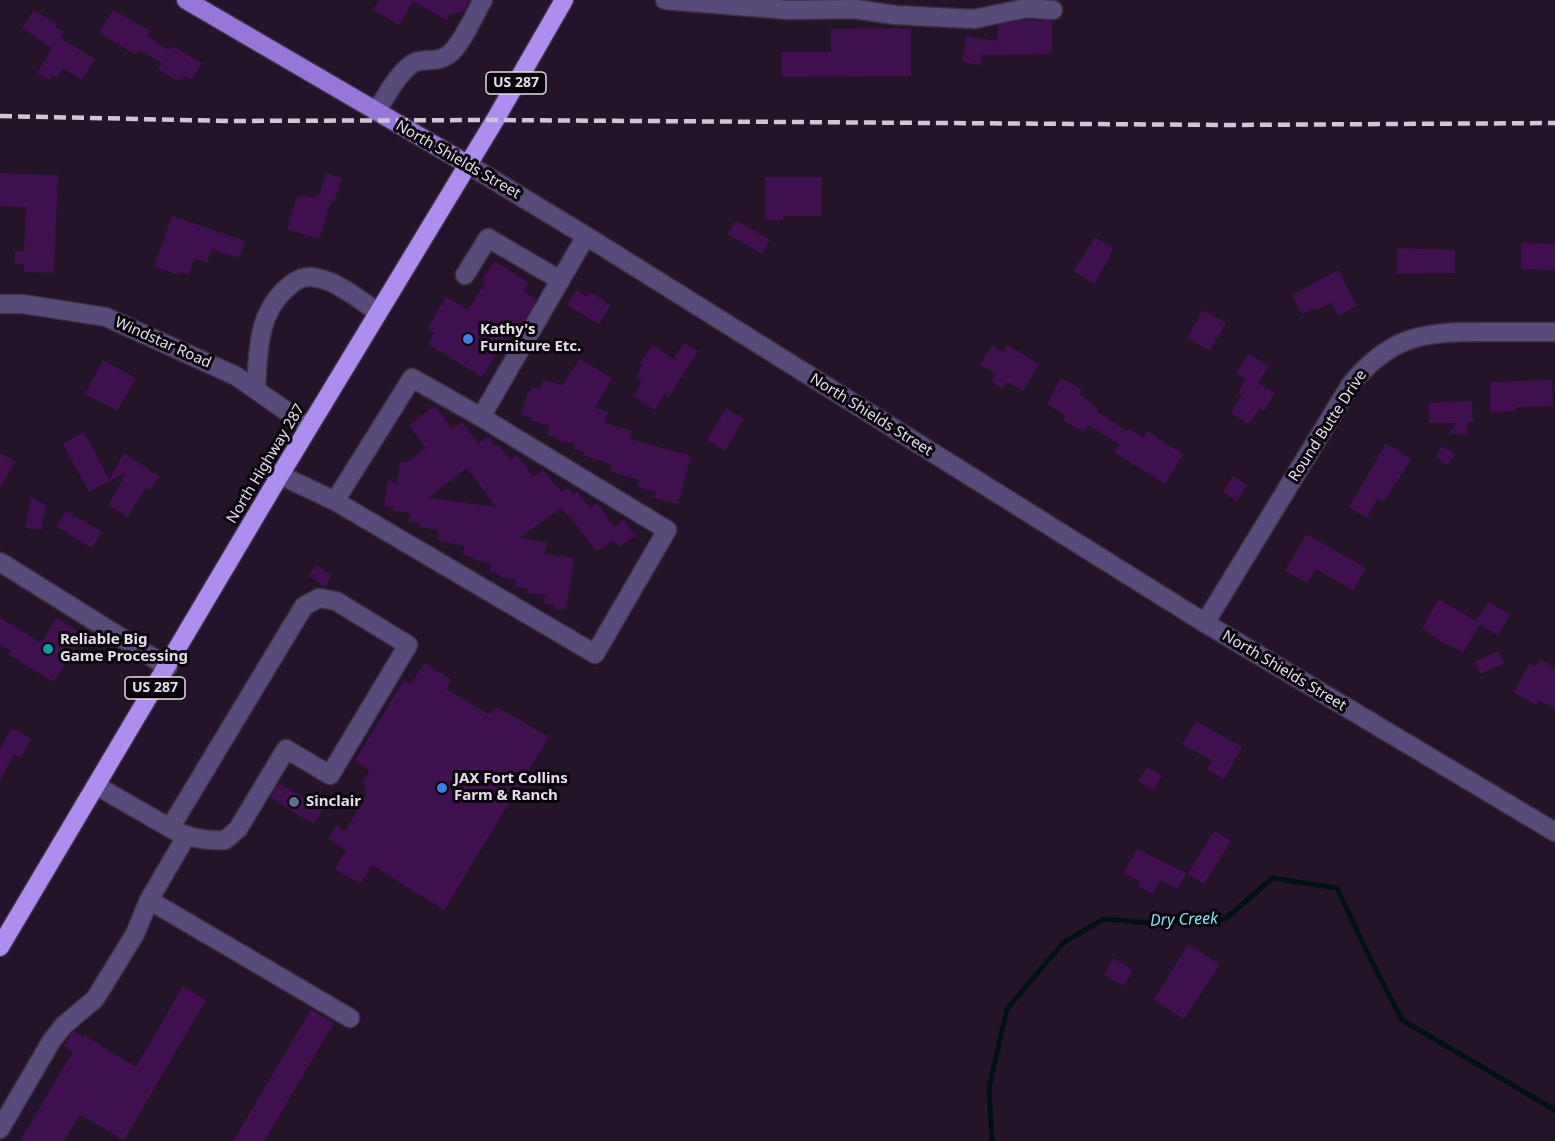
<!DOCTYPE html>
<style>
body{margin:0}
canvas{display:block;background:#241329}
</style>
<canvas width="1555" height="1141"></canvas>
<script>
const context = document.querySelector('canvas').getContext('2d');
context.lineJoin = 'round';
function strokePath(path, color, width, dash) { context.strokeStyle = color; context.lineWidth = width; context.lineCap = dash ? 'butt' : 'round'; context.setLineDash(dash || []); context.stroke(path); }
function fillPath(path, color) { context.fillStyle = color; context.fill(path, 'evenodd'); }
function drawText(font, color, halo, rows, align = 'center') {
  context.font = font + ' "Noto Sans",sans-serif'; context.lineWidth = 6; context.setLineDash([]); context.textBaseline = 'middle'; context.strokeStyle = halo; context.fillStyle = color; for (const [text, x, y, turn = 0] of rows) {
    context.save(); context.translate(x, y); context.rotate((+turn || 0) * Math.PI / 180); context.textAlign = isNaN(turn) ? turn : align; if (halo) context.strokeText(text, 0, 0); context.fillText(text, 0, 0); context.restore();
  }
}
strokePath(new Path2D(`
 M992,1141L989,1088L1007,1009L1064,942L1104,919L1152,923L1225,919L1273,878L1337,888L1368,954L1402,1020L1555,1110`), '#020f13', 5);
fillPath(new Path2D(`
 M379,0H470L464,11L449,15L446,20L413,1L399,25L373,10Z
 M34,10L57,24L55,27L64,32L60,38L95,59L82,80L63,68L57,78L52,75L49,80L37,73L52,48L22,28Z
 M113,10L150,31L147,36L169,50L172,46L202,63L192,79L185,76L183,80L180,78L178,81L158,69L162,63L139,50L136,55L99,33Z
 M1024,20L1052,21V54L982,55L980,65L962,62L966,36L998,41V25Z
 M911,28V76L782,77V52H831V29Z
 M0,173L58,175L54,273L24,272V264H15V251H24L26,207L0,206Z
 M326,173L342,178L334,202L331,201L319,239L287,229L297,196L302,198L303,195L314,198L316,194L319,195Z
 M765,177H822V216H783V220H765Z
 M172,216L245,241L239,258L212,249L207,263L194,258L189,275L180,272L179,275L154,267Z
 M736,220L770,240L762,254L727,234Z
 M1095,237L1113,248L1109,256L1110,257L1094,284L1073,271Z
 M1521,243L1555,244V270L1521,269Z
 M1397,248L1455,250V273L1397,274Z
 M494,261L528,282L523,291L536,300L518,331L512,328L482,377L428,344L434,333L427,329L446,297L468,310L485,283L482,281Z
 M1338,270L1357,306L1338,316L1331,303L1316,310L1315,308L1302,314L1292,295Z
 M576,290L587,297L590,292L611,305L599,324L567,305Z
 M1203,310L1226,323L1210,351L1187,338Z
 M684,343L698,351L669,397L664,394L655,410L633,396L642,382L635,377L643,365L640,363L652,345L674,359Z
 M992,345L1003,352L1007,345L1039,364L1023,391L1007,382L1003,389L992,382L996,374L980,365Z
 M1248,354L1269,366L1258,383L1275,393L1264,411L1259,409L1249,424L1231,413L1242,395L1238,393L1246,379L1236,374Z
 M579,359L612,378L595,408L608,412L605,423L632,431L630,439L691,456L678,504L654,498L656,492L637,487L639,480L610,471L612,465L583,455L584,452L573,449L575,444L557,440V437L547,435L549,425L532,421V418L521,415L528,392L530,393L532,387L541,389L543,380L563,385Z
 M103,360L136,378L117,411L85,394Z
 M1061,378L1082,390L1079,394L1098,408L1096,411L1127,431L1129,428L1143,438L1147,431L1183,454L1165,484L1114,452L1119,444L1088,425L1084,432L1063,420L1065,415L1047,404Z
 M1552,380L1553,406L1516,407V411L1490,412V382Z
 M1472,401L1473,422H1467V435L1449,434L1456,423H1429V403Z
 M435,406L452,429L462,422L478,444L488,436L495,446L498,445L510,460L517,455L533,477L543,470L562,492L568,488L573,494L577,491L590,508L597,503L614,527L624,520L635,536L619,547L613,540L597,552L569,515L567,516L561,508L520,538L547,542L545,554L574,558L566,610L554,609V605L544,604L545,595L527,593L528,588L515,587L516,579L500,577V573L490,572L491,563L473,560L474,557L463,555L464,546L437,540L438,530L419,527L420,523L409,522L410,513L393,511L394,507L384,506L388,480L397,484L400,461L407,462L426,448L409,425ZM467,468L496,507L428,498Z
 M726,408L744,419L725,451L707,440Z
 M84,432L109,479L124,453L159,476L150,491L145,488L128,517L108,505L127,472L89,492L63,444Z
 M1386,443L1411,459L1384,502L1378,498L1367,518L1349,507Z
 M1442,446L1455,454L1448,465L1435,457Z
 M0,453L15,461L0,488Z
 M1233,476L1247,485L1237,501L1223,492Z
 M31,497L46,506L41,530L25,528Z
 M66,511L102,532L92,548L57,527Z
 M1306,534L1366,568L1353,590L1316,569L1308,583L1285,571Z
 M316,565L332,575L325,587L309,576Z
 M1439,599L1476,621L1488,602L1510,615L1498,635L1480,624L1463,653L1446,643L1445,645L1422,628Z
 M0,618L41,643L56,618L83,634L54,682L9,655L11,651L0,645Z
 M1499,651L1504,664L1480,674L1474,662Z
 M1540,659L1555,668V710L1539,700L1536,705L1513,692L1530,663L1535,667Z
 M424,663L452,680L446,689L488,714L497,707L549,737L444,910L372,865L360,884L335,869L346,850L328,839L336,825L345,831L367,795L363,781L370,770L355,761L404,680L411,684Z
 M1196,721L1242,747L1224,779L1207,769L1212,761L1182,744Z
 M12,728L31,739L21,758L14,754L0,781V749Z
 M1147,767L1162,776L1153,790L1138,781Z
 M279,783L323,809L314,824L270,798Z
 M1214,831L1231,841L1204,884L1188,874Z
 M1137,849L1186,873L1178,889L1160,880L1153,894L1138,886L1141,882L1124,873Z
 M1188,944L1220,964L1184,1019L1154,1000Z
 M1113,958L1133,970L1124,986L1104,975Z
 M183,986L206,1000L124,1140L80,1115L64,1141H20L73,1052L64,1047L72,1033L74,1031L83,1037L84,1035L136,1067Z
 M311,1010L334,1023L264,1141H233Z`), '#41104e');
const minor = new Path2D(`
 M665,0L789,10L855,9L895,15L974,19L1027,8L1053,10
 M376,112C385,98 401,67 416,62C427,59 438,62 448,55C462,45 474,15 483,0
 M467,164L586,236L1205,623L1555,832
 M465,275L488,238L560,280
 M0,304H23L106,317L236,376L309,427
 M256,390C258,353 257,313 288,287C297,279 305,275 317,278C339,282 359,300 378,312
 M481,417L586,236
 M280,475L335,501L595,654L667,530L481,417L412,378L335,501
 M0,562L168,667
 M1205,623L1351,384C1391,336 1422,332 1481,332C1506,332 1530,332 1555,332
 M97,786L170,828C187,838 205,841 225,840L238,829L286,749L330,775L408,645L336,601L319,598L304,606L170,828
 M149,900L350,1018
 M0,1129L52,1040L64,1025L95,999L135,934L149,900L187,835`);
const major = new Path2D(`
 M186,0L467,164`);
const highway = new Path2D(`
 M0,947L280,475L495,120L564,0`);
strokePath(minor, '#3f2f44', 21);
strokePath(major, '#3f2f44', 21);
strokePath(highway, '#3f2f44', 21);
strokePath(minor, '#584a79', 18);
strokePath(major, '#9776da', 18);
strokePath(highway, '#ad8eee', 18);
strokePath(new Path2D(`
 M0,116L229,121L495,120L1230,125L1555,123`), '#d1c5d5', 4.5, [12, 6]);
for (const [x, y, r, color] of [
 [468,339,6,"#3f7fe0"],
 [48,649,6,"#0f9aa8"],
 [442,788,6,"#3f7fe0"],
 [294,802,6,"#5c6f8a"]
]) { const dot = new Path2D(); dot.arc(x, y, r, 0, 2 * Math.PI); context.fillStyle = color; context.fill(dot); strokePath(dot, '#09040c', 2); }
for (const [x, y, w] of [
 [516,83,60],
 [155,688,60]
]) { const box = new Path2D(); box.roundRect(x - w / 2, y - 11, w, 22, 4.5); context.fillStyle = '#09040c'; context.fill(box); strokePath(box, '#e6dbea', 1.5); }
drawText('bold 14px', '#e6dbea', null, [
 ["US 287",516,83],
 ["US 287",155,688]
]);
drawText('15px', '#e6dbea', '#09040c', [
 ["North Shields Street",458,160,30],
 ["Windstar Road",163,343,24],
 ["North Shields Street",871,415,32],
 ["Round Butte Drive",1328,426,-57],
 ["North Highway 287",266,464,-59],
 ["North Shields Street",1284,671,31]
]);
drawText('bold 15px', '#e6dbea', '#09040c', [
 ["Kathy's",480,330],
 ["Furniture Etc.",480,347],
 ["Reliable Big",60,640],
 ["Game Processing",60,657],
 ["JAX Fort Collins",454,779],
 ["Farm & Ranch",454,796],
 ["Sinclair",306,802]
], 'left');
drawText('italic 16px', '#8ce0f5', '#09040c', [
 ["Dry Creek",1184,920,-2]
]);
</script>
